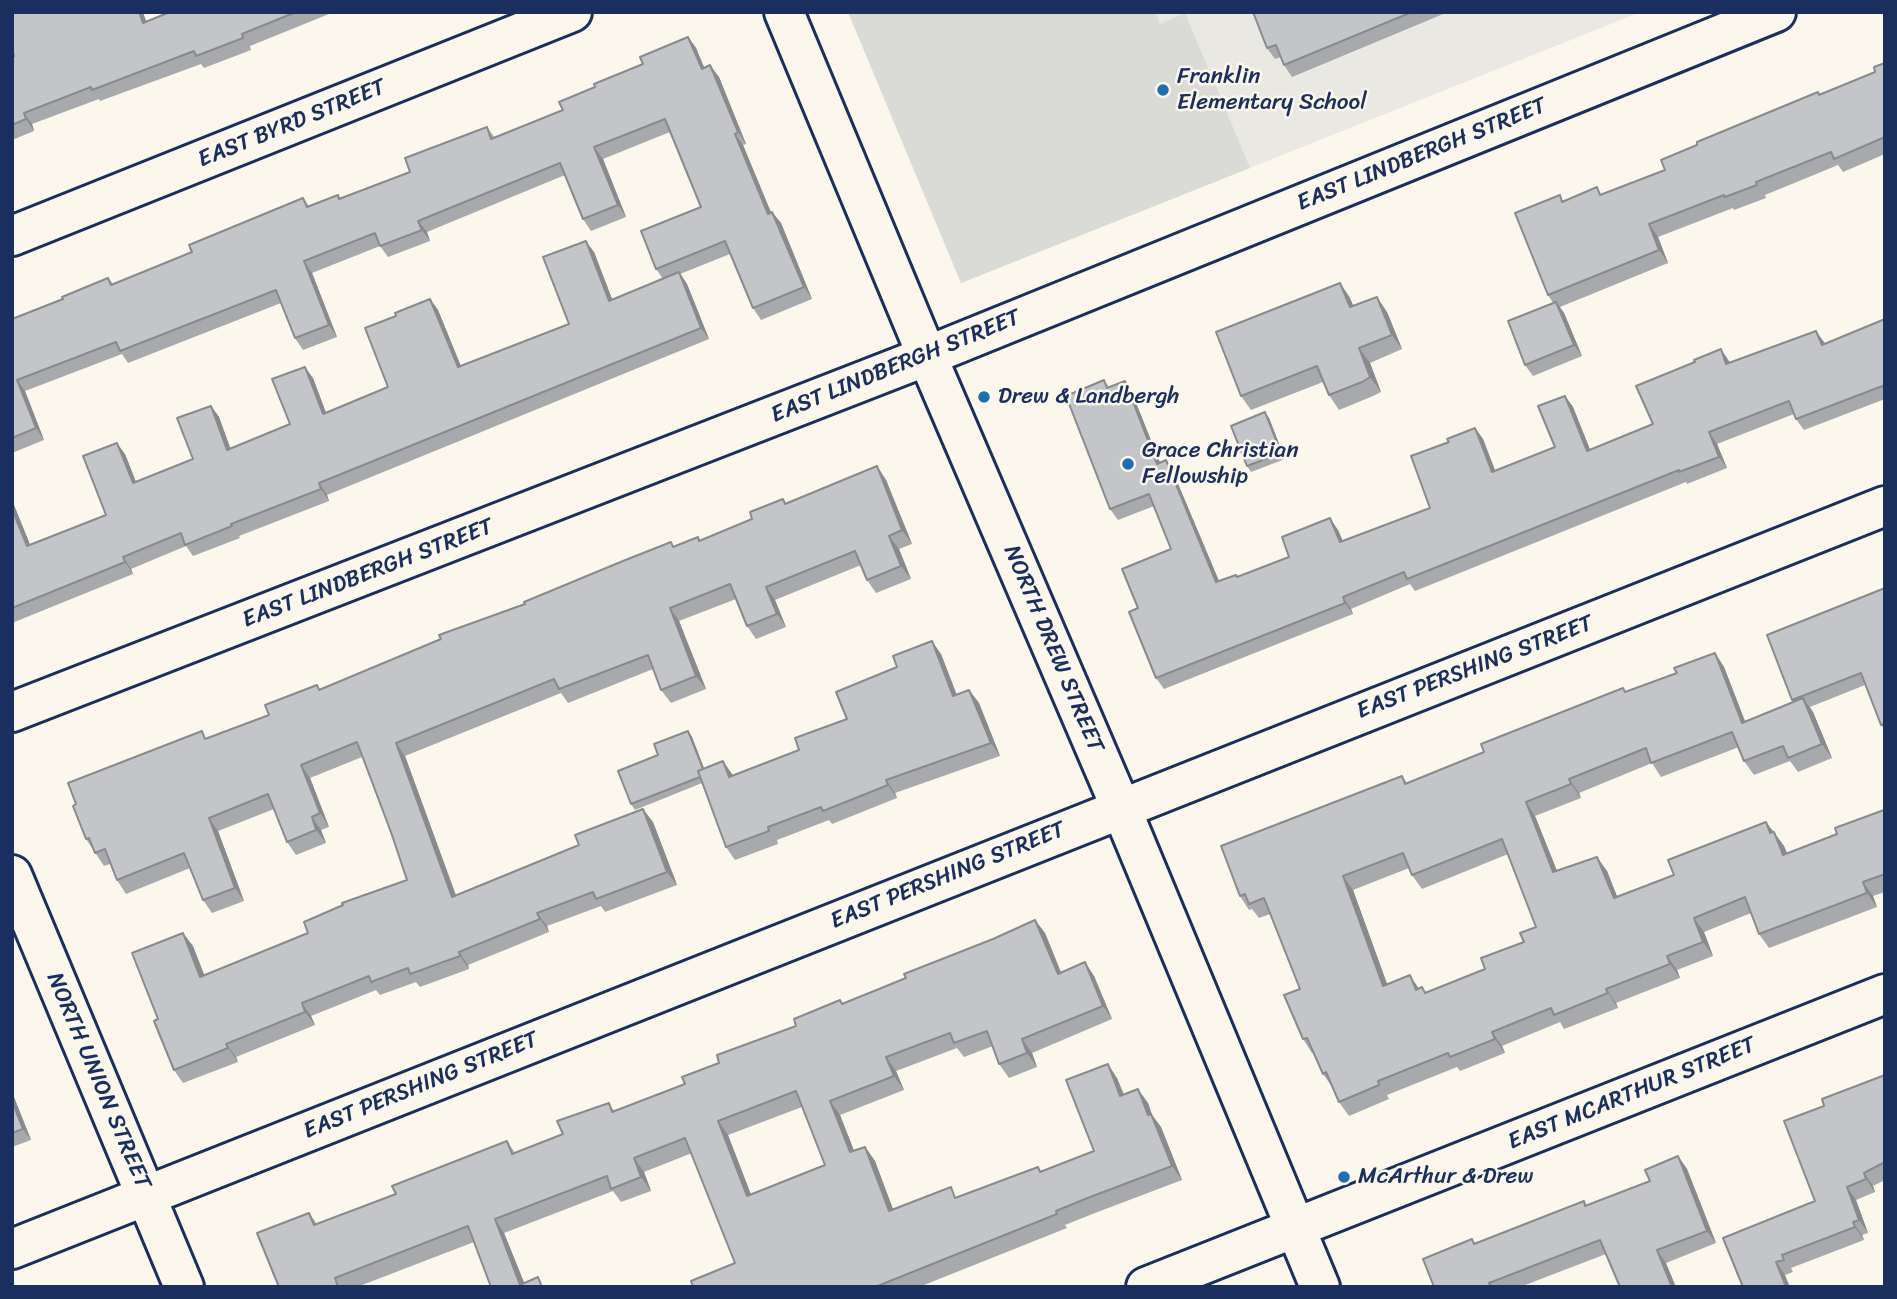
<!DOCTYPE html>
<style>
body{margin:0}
#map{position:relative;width:1897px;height:1299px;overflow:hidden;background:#fbf7ec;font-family:Sriracha,sans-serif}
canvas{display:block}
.frame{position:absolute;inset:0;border:14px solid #1b2f5e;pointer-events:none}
</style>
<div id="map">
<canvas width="1897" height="1299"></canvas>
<div class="frame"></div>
</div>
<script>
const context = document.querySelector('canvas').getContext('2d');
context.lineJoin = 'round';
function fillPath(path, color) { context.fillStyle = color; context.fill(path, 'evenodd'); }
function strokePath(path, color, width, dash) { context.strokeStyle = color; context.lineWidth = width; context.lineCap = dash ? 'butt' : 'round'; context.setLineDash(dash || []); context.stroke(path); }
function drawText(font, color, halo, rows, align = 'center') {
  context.font = font + ' Sriracha,sans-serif'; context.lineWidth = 5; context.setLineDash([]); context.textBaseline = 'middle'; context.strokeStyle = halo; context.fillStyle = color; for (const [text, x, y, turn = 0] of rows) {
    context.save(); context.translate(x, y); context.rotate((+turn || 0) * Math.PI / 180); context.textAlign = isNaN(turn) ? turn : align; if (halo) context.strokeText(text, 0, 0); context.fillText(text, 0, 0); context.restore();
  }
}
fillPath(new Path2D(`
 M848,12H1641L961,283Z`), '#eae8e2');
fillPath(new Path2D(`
 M848,12H1155L1160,24L1185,13L1250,168L961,283Z`), '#dadad7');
const street = new Path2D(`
 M784,12L927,356L1121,808L1320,1287
 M12,236L572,12
 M12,712L927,356L1776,12
 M12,875L184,1287
 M12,1249L1885,506
 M1146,1287L1885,994`);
strokePath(street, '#1b2f5e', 44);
strokePath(street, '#fbf7ec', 38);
fillPath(new Path2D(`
 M170,12H334L250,46L251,50L204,68L201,64L100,101L99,99L32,124L34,131L12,140V57L146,22Z
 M1253,12H1448L1292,77L1284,65L1281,57L1275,59L1267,48Z
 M688,37L696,48L704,68L719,77L746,144L743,145L771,212H772L781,223L812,299L761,320L753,308L730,254L680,274L687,284L709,339L327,495L329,501L239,536L240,538L193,556L186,546L131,569L133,574L12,623V500L30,545L106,515L125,454L136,482L193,459L211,406L219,417L230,448L290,424L313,378L326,413L388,387L396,316L430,299L438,310L461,366L569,324L594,252L612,299L663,279L656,269L701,207L670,132L603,159L626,217L591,231L583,219L565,175L427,232L430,241L388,257L380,246L312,273L337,337L303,350L295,338L281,303L128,363L122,354L25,391L44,440L12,453V319L63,299L108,278L113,284L192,252L303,198L309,206L338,195L340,198L410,172L487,127L495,138L563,110L595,87L643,64Z
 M1885,63V154L1843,172L1838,165L1765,195L1766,198L1734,210L1733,208L1658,237L1668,263L1560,307L1564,313L1582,356L1533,376L1525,365L1553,303L1548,295L1560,195L1563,201L1602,194L1665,170L1819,94L1875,72Z
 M1340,283L1350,298L1353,306L1387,312L1402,349L1370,363L1381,392L1373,396L1339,410L1329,395L1323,382L1251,410L1241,396Z
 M1885,319V399L1804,430L1796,419L1794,414L1717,444L1727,468L1687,484L1686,482L1415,591L1410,584L1351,609L1353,614L1164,689L1156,678L1138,608L1171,549L1154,506L1118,520L1110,509L1104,380L1109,387L1125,381L1132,393L1160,463L1166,460L1173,472L1219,581L1238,577L1289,557L1338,530L1343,541L1430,508L1449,442L1475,428L1483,439L1495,471L1555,447L1565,396L1573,407L1590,450L1653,424L1729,361V363L1824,342L1825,344Z
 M1269,418L1285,459L1251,472L1247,466Z
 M877,466L886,480L912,544L899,549L911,579L876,593L867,580L861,565L775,600L786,627L756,639L747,626L736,599L679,621L706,689L671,703L661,690L653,669L568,703L561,693L405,756L456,895L653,822L677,885L605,912L601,906L547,926L549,932L468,965L469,969L420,987L416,982L380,995L376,990L311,1016L315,1025L236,1057L238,1062L183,1083L174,1070L158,1019L193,946L204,975L308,933L407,880L392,835L362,757L310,778L329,827L321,830L326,843L296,855L287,842L274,809L218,831L244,901L212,913L203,900L190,868L126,894L117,880L110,864L104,866L86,839L207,738L269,715L317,685L320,689L525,604L675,547L700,541L752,519L783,499L786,503Z
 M1885,588V730L1881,725L1865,685L1810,707L1813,712L1832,758L1798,772L1790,761L1754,775L1744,761L1739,747L1661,777L1652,763L1579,793L1581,798L1535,816L1557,871H1607L1617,896L1674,875L1766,822L1784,846L1787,853L1837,834L1885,811V892L1873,896L1877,907L1769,948L1759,934L1751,913L1704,932L1713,956L1677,970L1680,978L1616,1003L1618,1008L1564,1029L1560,1022L1502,1046L1505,1053L1460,1071L1457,1067L1387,1095L1389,1099L1349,1116L1339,1102L1333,1088L1323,1074L1314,1053H1312L1303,1039L1300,989L1270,914L1259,918L1252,909L1249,910L1240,896L1402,776L1407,783L1484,752L1623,688L1626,692L1677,673L1715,653L1724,667L1745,721L1793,702L1792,700ZM1508,854L1536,927L1524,942L1485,969L1426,993L1419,988L1387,985L1353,890L1409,868L1412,875L1422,889Z
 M941,654L957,695L969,690L979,703L1000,756L895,793L897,798L832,824L829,820L777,840L778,844L735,860L726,847L702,783L635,810L631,804L658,755L688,731L692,737L704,769L733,775L799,750L847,719Z
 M1035,920L1045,933L1061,972L1094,976L1112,1019L1032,1053L1037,1067L1009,1078L999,1064L993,1046L964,1057L957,1048L896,1071L904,1090L840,1115L854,1151L865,1147L875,1161L893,1210L958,1197L1038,1167L1041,1171L1094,1151L1117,1078L1124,1094L1148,1103L1152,1115L1161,1127L1182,1180L1095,1213L1065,1225L1067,1228L919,1287H693L735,1263L692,1153L644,1172L651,1191L621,1202L613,1191L504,1233L524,1283L545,1287H491L474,1242L357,1287H279L309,1213L317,1224L396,1194L507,1141L515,1153L563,1134L609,1103L614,1111L685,1084L719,1063L796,1026L843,1004L906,978ZM802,1107L825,1165L751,1195L728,1135Z
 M1885,1075V1180L1873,1186L1875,1192L1856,1200L1868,1233L1862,1235L1864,1240L1791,1268L1793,1272L1785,1275L1743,1287L1815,1201L1824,1106Z
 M12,1092L31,1140L12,1147Z
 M1678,1156L1687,1169L1716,1243L1666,1263L1606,1254L1520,1287H1434L1475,1243L1584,1201L1587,1205L1650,1181Z`), '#a8a9ad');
fillPath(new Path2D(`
 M139,12H143L151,35L143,23Z
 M688,37L696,48L710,81L702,69Z
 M710,65L719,77L746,144L738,132Z
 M24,113L32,124L34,131L26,119Z
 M735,134L743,145L776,225L768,214Z
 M594,147L603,159L626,217L618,205Z
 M772,212L781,223L812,299L804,287Z
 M418,221L427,232L430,241L422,230Z
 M1649,224L1658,237L1668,263L1659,250Z
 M586,241L594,252L617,312L609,301Z
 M304,261L312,273L337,337L329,325Z
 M679,272L687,284L709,339L701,328Z
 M1340,283L1350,298L1360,322L1350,307Z
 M1377,297L1387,312L1402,349L1392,335Z
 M430,299L438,310L466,379L458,367Z
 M1556,302L1564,313L1582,356L1574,345Z
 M1816,331L1824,342L1830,357L1822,345Z
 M1359,348L1370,363L1381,392L1370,377Z
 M1721,349L1729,361L1734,375L1726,364Z
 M305,367L313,378L331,426L323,414Z
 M17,380L25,391L44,440L36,428Z
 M1125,381L1132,393L1165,475L1157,464Z
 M1565,396L1573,407L1595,462L1587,451Z
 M211,406L219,417L235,461L227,450Z
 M1265,412L1269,418L1285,459L1281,453Z
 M1475,428L1483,439L1500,483L1492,472Z
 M1709,432L1717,444L1727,468L1719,457Z
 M117,443L125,454L141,495L133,483Z
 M1166,460L1173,472L1224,593L1216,582Z
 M877,466L886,480L912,544L902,530Z
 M319,483L327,495L329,501L321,489Z
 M12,500L35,557L27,546L12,509Z
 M1330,518L1338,530L1348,554L1340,542Z
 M889,536L899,549L911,579L901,566Z
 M123,557L131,569L133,574L125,562Z
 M766,587L775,600L786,627L777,614Z
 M1343,597L1351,609L1353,614L1345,603Z
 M670,608L679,621L706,689L696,676Z
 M932,641L941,654L962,709L953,696Z
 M1715,653L1724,667L1751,737L1742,723Z
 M969,690L979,703L1000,756L991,743Z
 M1803,698L1813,712L1832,758L1822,744Z
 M688,731L692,737L709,781L705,775Z
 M396,743L405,756L461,910L452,897Z
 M723,761L732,774L738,790L729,777Z
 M301,765L310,778L329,827L320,813Z
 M1569,779L1579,793L1581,798L1571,784Z
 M886,780L895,793L897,798L888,785Z
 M1526,802L1535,816L1563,886L1553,872Z
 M643,809L653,822L677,885L667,872Z
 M312,817L321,830L326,843L316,830Z
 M209,818L218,831L244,901L235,888Z
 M1766,822L1784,846L1793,869L1770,833Z
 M1597,857L1607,871L1623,912L1614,898Z
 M1343,876L1353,890L1393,1000L1383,986Z
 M1863,882L1873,896L1877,907L1867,893Z
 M537,913L547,926L549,932L540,919Z
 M1694,918L1704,932L1713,956L1703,942Z
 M1035,920L1045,933L1067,988L1058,974Z
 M183,933L193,946L210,990L200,977Z
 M459,952L468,965L469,969L460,956Z
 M1667,956L1677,970L1680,978L1670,964Z
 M1085,962L1094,976L1112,1019L1103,1006Z
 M1410,975L1419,989L1416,990Z
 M1606,989L1616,1003L1618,1008L1608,993Z
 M302,1003L311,1016L315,1025L305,1012Z
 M1492,1032L1502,1046L1505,1053L1495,1039Z
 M1022,1039L1032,1053L1037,1067L1027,1053Z
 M226,1044L236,1057L238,1062L228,1048Z
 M886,1057L896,1071L904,1090L894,1076Z
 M1108,1064L1117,1078L1129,1110L1120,1096Z
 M1138,1089L1148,1103L1152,1115L1161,1127L1182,1180L1172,1166L1148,1115Z
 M12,1092L31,1140L23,1129L12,1101Z
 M830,1101L840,1115L860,1166L850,1152Z
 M718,1121L728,1135L757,1210L747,1196Z
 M865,1147L875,1161L899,1225L889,1211Z
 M1678,1156L1687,1169L1716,1243L1707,1231Z
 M634,1158L644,1172L651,1191L641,1177Z
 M1864,1173L1873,1186L1875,1192L1866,1179Z
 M1847,1187L1856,1200L1868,1233L1859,1220Z
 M495,1219L504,1233L526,1287L520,1285Z
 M1853,1222L1862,1235L1864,1240L1855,1227Z
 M1657,1250L1666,1263L1676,1287H1672Z
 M1776,1262L1785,1275L1790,1287H1786Z`), '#888a8d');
const building = new Path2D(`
 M12,12H139L143,23L170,12H296L242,34L243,38L196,56L194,51L92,90L91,87L24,113L26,119L12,125V57L14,56L12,50Z
 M1253,12H1412L1284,65L1276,45L1267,48Z
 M688,37L702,69L710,65L738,132L735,134L768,214L772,212L804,287L753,308L725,241L656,269L641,231L701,207L665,119L594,147L618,205L583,219L560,163L418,221L422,230L380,246L375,233L304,261L329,325L295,338L276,290L120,351L116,342L17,380L36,428L12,438V319L63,299L62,297L108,278L111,285L192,252L189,245L303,198L307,207L338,195L339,199L410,172L405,158L487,127L491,139L563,110L559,102L595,87L594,84L643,64L640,57Z
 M1885,63V137L1834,159L1831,152L1756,182L1757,185L1725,197L1724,195L1649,224L1659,250L1548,295L1515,213L1560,195L1562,202L1597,187L1600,195L1665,170L1661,160L1697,145V142L1818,92L1819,95L1875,72L1874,67Z
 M586,241L609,301L679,272L701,328L319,483L321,489L231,524L232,526L185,545L181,533L123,557L125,562L12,608V509L27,546L106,515L83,456L117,443L133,483L193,459L177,418L211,406L227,450L290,424L272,379L305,367L323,414L388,387L365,328L396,316L395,313L430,299L458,367L569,324L543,257Z
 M1340,283L1350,307L1377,297L1392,335L1359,348L1370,377L1362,382L1329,395L1317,366L1241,396L1216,332Z
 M1556,302L1574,345L1525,365L1508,321Z
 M1885,319V385L1796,419L1789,401L1709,432L1719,457L1679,472V470L1407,579L1404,572L1343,597L1345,603L1156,678L1129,612L1138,608L1122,569L1171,549L1149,494L1110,509L1066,396L1104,380L1107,388L1125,381L1157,464L1166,460L1216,582L1236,575L1237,577L1289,557L1282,537L1330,518L1340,542L1430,508L1411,456L1449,442L1447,439L1475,428L1492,472L1555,447L1538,406L1565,396L1587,451L1653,424L1636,386L1695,362L1694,360L1721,349L1726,364L1816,331L1822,345Z
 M1265,412L1281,453L1247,466L1231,426Z
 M877,466L902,530L889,536L901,566L867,580L855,551L766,587L777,614L747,626L730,584L670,608L696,676L661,690L648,655L559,689L554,679L396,743L452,897L579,845L575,835L643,809L667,872L596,899L593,892L537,913L540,919L459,952L460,956L410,974L408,968L371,982L369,976L302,1003L305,1012L226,1044L228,1048L174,1070L154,1021L158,1019L132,953L183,933L200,977L308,933L304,922L343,905L342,903L407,880L392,835L357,742L301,765L320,813L312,817L316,830L287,842L268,794L209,818L235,888L203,900L184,853L117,880L105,849L95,853L89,838L86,839L73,806L76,804L68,783L202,731L205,739L269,715L265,705L317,685L319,690L441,639L439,635L525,604L524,602L623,561L671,542L673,547L698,537L699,541L752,519L750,512L783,499L785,504Z
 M1885,588V723L1881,725L1861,673L1792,700L1767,635Z
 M932,641L953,696L969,690L991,743L886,780L888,785L823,811L821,807L768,827L769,831L726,847L698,771L723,761L729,777L799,750L795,738L847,719L836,692L897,667L893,656Z
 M1715,653L1742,723L1803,698L1822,744L1788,758L1783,746L1744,761L1732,732L1651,763L1646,748L1569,779L1571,784L1526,802L1553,872L1597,857L1614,898L1674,875L1668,860L1766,822L1770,833L1774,832L1783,855L1837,834L1835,828L1884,810L1885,812V874L1863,882L1867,893L1759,934L1745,897L1694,918L1703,942L1667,956L1670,964L1606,989L1608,993L1554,1015L1551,1008L1492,1032L1495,1039L1450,1057L1448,1053L1378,1081L1379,1085L1339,1102L1326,1072L1323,1074L1307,1038L1303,1039L1284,995L1300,989L1264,898L1249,904L1245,894L1240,896L1221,846L1402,776L1405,784L1484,752L1481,744L1623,688L1625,692L1677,673L1674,668ZM1502,839L1536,927L1520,933L1524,942L1481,958L1485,969L1425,993L1422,987L1416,990L1410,975L1383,986L1343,876L1403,853L1412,875Z
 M688,731L703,769L698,771L700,777L631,804L618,771L658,755L654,744Z
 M1035,920L1058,974L1085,962L1103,1006L1022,1039L1027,1053L999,1064L987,1031L954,1043L950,1033L886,1057L894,1076L830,1101L850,1152L865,1147L889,1211L951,1187L955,1198L1038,1167L1040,1172L1094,1151L1066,1080L1108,1064L1120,1096L1138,1089L1148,1115L1151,1114L1172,1166L1085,1199L1056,1211L1057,1214L875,1287H693L691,1281L735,1263L685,1138L634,1158L641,1177L611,1189L607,1176L495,1219L520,1285L538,1277L542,1287H491L468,1226L335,1278L338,1287H279L257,1233L309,1213L314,1225L396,1194L392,1186L507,1141L512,1154L563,1134L557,1121L609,1103L612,1112L685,1084L682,1077L719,1063L717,1055L796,1026L794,1019L840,1000L842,1004L906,978L904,974L993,939ZM796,1091L825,1165L747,1196L718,1121Z
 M1885,1075V1162L1864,1173L1866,1179L1847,1187L1859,1220L1853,1222L1855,1227L1782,1255L1784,1260L1776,1262L1786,1287H1743L1723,1238L1815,1201L1784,1121L1824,1106L1822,1099Z
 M12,1101L23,1129L12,1133Z
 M1678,1156L1707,1231L1657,1250L1672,1287H1620L1600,1240L1489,1283L1491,1287H1434L1423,1259L1472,1239L1474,1244L1584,1201L1585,1206L1650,1181L1645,1170Z`);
fillPath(building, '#c3c5c9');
strokePath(building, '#888a8d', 2);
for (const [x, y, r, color] of [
 [1163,90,7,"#1f6fb2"],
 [984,397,7,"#1f6fb2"],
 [1128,464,7,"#1f6fb2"],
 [1344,1177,7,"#1f6fb2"]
]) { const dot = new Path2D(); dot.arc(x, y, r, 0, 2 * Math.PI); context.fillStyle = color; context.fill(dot); strokePath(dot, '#fbf7ec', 2.5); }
drawText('23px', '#1b2f5e', '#fbf7ec', [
 ["Franklin",1177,77],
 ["Elementary School",1177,103],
 ["Drew & Landbergh",998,397],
 ["Grace Christian",1142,451],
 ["Fellowship",1142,477],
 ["McArthur & Drew",1358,1177]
], 'left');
drawText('23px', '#1b2f5e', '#fbf7ec', [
 ["EAST BYRD STREET",292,124,-22],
 ["EAST LINDBERGH STREET",1422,155,-22],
 ["EAST LINDBERGH STREET",896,367,-22],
 ["EAST LINDBERGH STREET",368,574,-21],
 ["NORTH DREW STREET",1053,649,67],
 ["EAST PERSHING STREET",1475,668,-21],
 ["EAST PERSHING STREET",948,876,-22],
 ["NORTH UNION STREET",98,1081,67],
 ["EAST PERSHING STREET",421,1086,-22],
 ["EAST MCARTHUR STREET",1632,1094,-22]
]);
</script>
